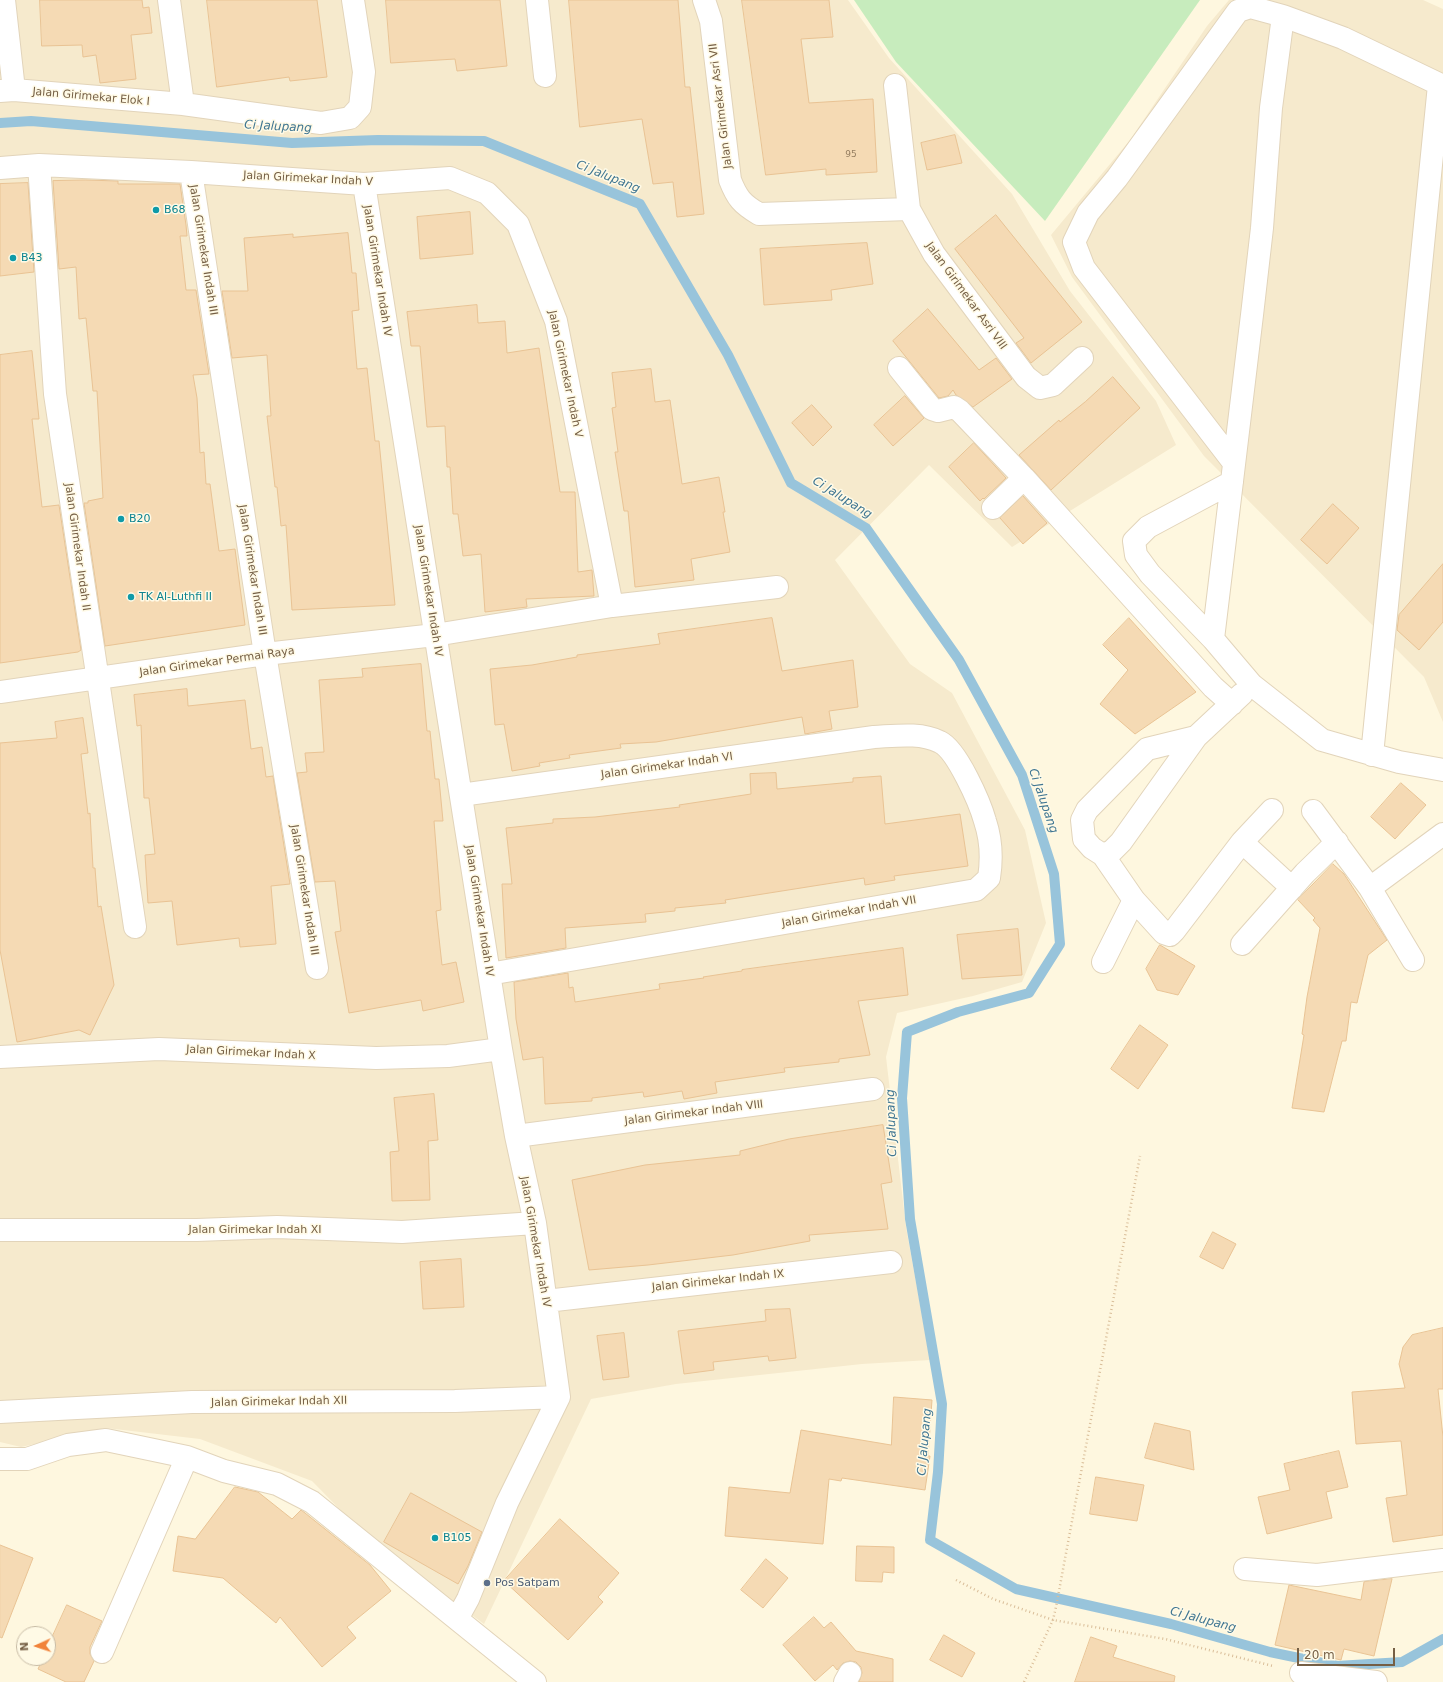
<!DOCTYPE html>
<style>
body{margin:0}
#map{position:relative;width:1443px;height:1682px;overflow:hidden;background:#fef7df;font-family:"DejaVu Sans",sans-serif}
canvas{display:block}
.north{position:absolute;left:16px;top:1626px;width:40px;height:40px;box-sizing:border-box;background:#fffae6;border:1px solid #c8bca6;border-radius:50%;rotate:267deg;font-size:11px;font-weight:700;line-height:16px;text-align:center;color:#755f45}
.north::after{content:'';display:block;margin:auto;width:14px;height:18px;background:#f1833a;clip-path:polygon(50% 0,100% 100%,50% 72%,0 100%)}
.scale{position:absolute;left:1297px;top:1648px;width:98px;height:18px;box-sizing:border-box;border:2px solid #755f45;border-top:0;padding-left:5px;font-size:12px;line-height:14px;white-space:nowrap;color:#755f45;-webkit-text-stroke:3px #fffae6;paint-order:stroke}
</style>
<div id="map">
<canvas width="1443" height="1682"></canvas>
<div class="north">N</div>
<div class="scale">20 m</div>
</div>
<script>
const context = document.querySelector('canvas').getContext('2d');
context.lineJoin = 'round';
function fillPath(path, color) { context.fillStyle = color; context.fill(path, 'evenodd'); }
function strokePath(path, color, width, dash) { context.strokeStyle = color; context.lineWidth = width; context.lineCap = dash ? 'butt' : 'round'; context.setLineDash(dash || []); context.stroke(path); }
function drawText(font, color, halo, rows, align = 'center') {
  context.font = font + ' "DejaVu Sans",sans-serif'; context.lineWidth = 3; context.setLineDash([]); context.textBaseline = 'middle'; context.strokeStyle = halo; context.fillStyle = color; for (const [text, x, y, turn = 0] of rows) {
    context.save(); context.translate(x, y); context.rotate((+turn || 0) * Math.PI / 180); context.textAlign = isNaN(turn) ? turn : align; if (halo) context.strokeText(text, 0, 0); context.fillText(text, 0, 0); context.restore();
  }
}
fillPath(new Path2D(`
 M0,0H848L889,58L1012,194L1070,291L1156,401L1176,445L1012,547L929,465L835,560L910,664L952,693L1025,830L1046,923L1022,982L973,996L897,1013L886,1057L906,1227L930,1360L862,1364L676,1384L591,1399L484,1624L368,1538L312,1481L200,1439L106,1428L21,1447L0,1442Z
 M1229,0H1423L1443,9V722L1424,677L1204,456L1072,277L1051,235L1130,140L1207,26Z`), '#f6eacd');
fillPath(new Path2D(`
 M854,0H1200L1045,221L896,62Z`), '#c7ecbd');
strokePath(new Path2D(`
 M0,123L31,121L292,143L378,140L484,141L640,204L728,355L791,483L866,528L959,660L1022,775L1054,874L1060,944L1029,993L958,1012L907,1032L902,1098L910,1219L942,1404L938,1472L930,1540L1016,1589L1171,1624L1270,1652L1337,1666L1402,1662L1443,1639`), '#98c4db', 10);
const building = new Path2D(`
 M40,0H142L143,8L149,7L152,33L131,35L136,79L100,83L96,55L83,57L82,45L42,46Z
 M207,0H317L327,77L290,81L289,77L217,87Z
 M386,0H500L507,66L457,71L455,59L391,63Z
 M569,0H678L685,87H690L704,214L677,217L673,182L653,184L642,119L580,127Z
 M742,0H829L833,37L801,39L809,103L873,99L877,172L826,175V169L766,175Z
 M955,135L962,163L927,170L921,143Z
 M86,180L118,181V184H180L186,225L187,236H180L186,290H196L209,374L193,375L197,398L200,453L204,452L206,484H210L219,551L235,549L245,625L105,646L84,503H88V501L103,498L97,391H93L86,318L79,319L76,267L59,269L53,181Z
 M28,183L34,272L0,276V184Z
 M470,212L473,254L420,259L417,217Z
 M996,215L1082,322L1031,363L1016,343L1024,338L955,249Z
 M348,233L352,273H356L359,310L352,311L357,369L367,368L375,441H379L395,605L292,610L286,525L281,526L277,487H275L267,416H271L267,355L232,358L222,291H248L244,238L293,234V237Z
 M867,243L873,284L831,290L832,300L764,305L760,249Z
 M477,305L478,323L505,321L507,353L539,348L560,492H575L578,572L592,570L594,596L526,599L527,607L485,612L481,554L463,556L458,514H453L450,467H447L445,426L427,427L420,346H411L407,312Z
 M928,309L979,370L996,358L1012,379L973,407L956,395L953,390L948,396L939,398L893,341Z
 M32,351L39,419H32L42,507L59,505L81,650L78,652L0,663V355Z
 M651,369L655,402L670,400L682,484L719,477L725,512H723L730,552L691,559L694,580L635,587L628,511H624L615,452H618L612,408L616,407L612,373Z
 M1113,377L1140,408L1051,490L1019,455L1059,420L1060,422L1085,402Z
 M905,396L924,418L893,446L874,425Z
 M812,405L832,427L813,446L792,423Z
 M974,443L1006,478L984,499L983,498L980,501L949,467Z
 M1023,496L1047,523L1023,544L1000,518Z
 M1333,504L1359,528L1327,564L1301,540Z
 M1443,564V622L1419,650L1397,630L1399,615Z
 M772,618L782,671L853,660L858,707L829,711L832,729L805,734L802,717L656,742L620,744L621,748L569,755L570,758L539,763L540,766L512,771L504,724L495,725L490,669L532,665L577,657V655L660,644L658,634Z
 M1129,618L1196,692L1135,734L1100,704L1128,670L1103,645Z
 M421,664L427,731H430L435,779H439L443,821H434L441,910L436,911L442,965L456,962L464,1002L423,1011L421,1000L349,1013L335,932L341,931L335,881L315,882L297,773L307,772L305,753L324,752L319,680L363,677L362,669Z
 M187,689L188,706L245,700L251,749L262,747L266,777L273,776L290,884L271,886L276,944L240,947L239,938L177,945L172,901L148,903L145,855L155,854L149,798H144L141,725L137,726L134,695Z
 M83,718L88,753L81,754L88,814L90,813L93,868H95L98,907L101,906L114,985L90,1035L79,1030L17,1042L0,950V743L57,738L55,722Z
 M776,773L777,789L853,782V778L881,776L885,824L960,814L968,866L894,876L895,880L865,885L864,878L725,900L726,903L675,908V911L645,914L646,922L565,928L566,948L506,958L502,884H512L506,828L553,823V819L595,817L680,807L679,805L751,794L750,774Z
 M1401,783L1426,805L1395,839L1371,817Z
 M1333,864L1344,874L1387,940L1368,955L1357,1003L1351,1002L1346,1041H1342L1324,1112L1292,1108L1304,1035L1302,1034L1307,997L1320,928L1313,920L1315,918L1298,900Z
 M1018,929L1022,975L962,979L957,935Z
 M1160,945L1195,966L1178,995L1157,990L1146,969Z
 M903,948L908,995L858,1001L870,1055L839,1059V1062L784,1068L785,1072L715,1082L717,1093L684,1099L682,1091L644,1097L643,1092L592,1098V1101L545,1104L543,1057L523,1060L516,1019L514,982L568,973L569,988L573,987L575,1002L660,989L659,984L704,978L703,977L742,971V970Z
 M1140,1025L1168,1045L1138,1089L1111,1069Z
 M434,1094L438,1140L428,1141L430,1200L392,1201L390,1152L399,1151L394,1098Z
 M883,1125L892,1182L881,1184L888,1229L809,1235L810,1241L733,1255L648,1265L589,1270L572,1180L645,1165L740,1155V1151L789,1139Z
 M1213,1232L1236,1244L1223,1269L1200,1257Z
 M461,1259L464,1307L423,1309L420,1262Z
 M790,1309L796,1358L769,1361L768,1356L713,1362L714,1370L684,1374L678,1331L766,1321L765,1310Z
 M1443,1328V1389H1438L1443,1437V1535L1393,1542L1386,1498L1407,1495L1401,1441L1356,1444L1352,1392L1405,1388L1399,1364L1403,1347L1412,1335Z
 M624,1333L629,1377L603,1380L597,1336Z
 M894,1397L932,1400L928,1456H930L925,1490L842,1478L841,1481L829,1479L823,1544L725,1536L729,1487L790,1493L801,1430L891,1445Z
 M1155,1423L1190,1431L1194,1470L1145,1458Z
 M1339,1451L1348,1487L1326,1492L1332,1518L1267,1534L1258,1497L1290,1490L1284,1464Z
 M1096,1477L1144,1485L1137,1521L1090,1514Z
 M235,1487L258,1492L292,1519L301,1510L305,1513L370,1565L391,1591L347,1627L356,1638L322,1667L280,1617L276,1623L223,1578L173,1571L178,1536L195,1539Z
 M411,1493L482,1532L468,1566L458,1584L384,1542Z
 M560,1519L619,1573L598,1597L603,1602L568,1640L504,1581Z
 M0,1545L33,1558L2,1638L0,1637Z
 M857,1546L894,1547V1573L883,1572L882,1582L856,1581Z
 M766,1559L788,1578L763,1608L741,1590Z
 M1392,1579L1374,1656L1344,1649L1341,1660L1275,1645L1289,1585L1361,1600L1364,1582Z
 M67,1605L102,1621L90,1647V1654L94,1661L84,1682H66L38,1669L43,1658H48V1646Z
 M814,1617L824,1628L831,1622L856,1651L893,1659V1682H859L862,1673L861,1667L856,1662L850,1661L843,1663L837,1670L833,1665L815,1681L783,1645Z
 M944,1635L975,1653L962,1677L930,1660Z
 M1091,1637L1117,1646L1113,1657L1175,1676L1174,1682H1075Z`);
fillPath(building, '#f5dab4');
strokePath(building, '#e9c394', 1);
const minor = new Path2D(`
 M4,0L14,90
 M169,0L183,104
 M537,0L545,76
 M704,0L711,21L730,180C737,198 742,204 759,214L909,209L934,254L1026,377L1040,388L1053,385L1082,358
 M895,85L909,209
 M1443,86L1343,38L1283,16L1271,108L1262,228L1252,315L1213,639L1252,685L1322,740L1399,762L1443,770
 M0,91L14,90L183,104L321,123L350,118L360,107L364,72L353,0
 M39,165L55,394L135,927
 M0,168L39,165L191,172L364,184L450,178L487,193L518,224L556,321L612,606
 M191,172L265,654L317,968
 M364,184L501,1049L516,1136L535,1223L559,1397L507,1503L468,1599L457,1619
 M899,368L932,409L938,411L954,407L960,411L1024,478L1213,687L1232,704
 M1234,463L1084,268L1074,242L1088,213L1117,178L1238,11L1250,7L1283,16
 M993,508L1024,478
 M1213,639L1150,574L1136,555L1134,541L1148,527L1232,482
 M0,692L265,654L435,635L612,606L777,587
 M1196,737L1147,749L1087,810L1082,820L1084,839L1092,848L1103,855L1134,900L1164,933L1170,935L1174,931L1242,842L1272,810
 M1372,755L1439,85
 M461,795L874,737C895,736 920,732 940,742C957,750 980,803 985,821C991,839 992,859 989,878L976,890L489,974
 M1313,811L1370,888L1413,960
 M1242,842L1292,888
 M1103,855L1112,851L1121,842L1196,737L1242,694
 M1370,888L1443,834
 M1242,944L1305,873L1337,842
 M1103,962L1134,900
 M0,1057L159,1049L376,1058L448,1056L501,1049
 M516,1136L873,1089
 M0,1230H197L277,1227L402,1232L535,1223
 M546,1301L891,1262
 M0,1412L192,1402L455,1401L559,1397
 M0,1459H27L68,1445L106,1440L187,1457L224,1471L277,1484L312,1502L535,1682
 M1245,1569L1317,1575L1443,1560
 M102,1652L187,1457
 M1301,1673L1376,1682
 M845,1682L850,1673`);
strokePath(minor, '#e2d4ba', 24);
strokePath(new Path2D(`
 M956,1580L993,1599L1053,1620L1165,1639L1273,1666
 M1024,1682L1053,1620L1056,1607L1140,1156`), '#d9bd98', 2.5, [1, 3]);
strokePath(minor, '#fff', 22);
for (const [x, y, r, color] of [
 [156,210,4,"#0f9aa8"],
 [13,258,4,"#0f9aa8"],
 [121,519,4,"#0f9aa8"],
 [131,597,4,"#0f9aa8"],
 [435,1538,4,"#0f9aa8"],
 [487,1583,4,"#5c6f8a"]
]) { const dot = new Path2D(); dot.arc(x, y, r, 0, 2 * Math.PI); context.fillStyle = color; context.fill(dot); strokePath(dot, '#fffae6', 1.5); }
drawText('9px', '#957e61', null, [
 ["95",851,155]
]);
drawText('11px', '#755f45', '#fffae6', [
 ["Jalan Girimekar Elok I",91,97,5],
 ["Jalan Girimekar Asri VII",721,106,-97],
 ["Jalan Girimekar Indah V",308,179,3],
 ["Jalan Girimekar Indah III",203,250,81],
 ["Jalan Girimekar Indah IV",377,271,81],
 ["Jalan Girimekar Asri VIII",966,296,54],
 ["Jalan Girimekar Indah V",565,374,78],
 ["Jalan Girimekar Indah II",77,547,82],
 ["Jalan Girimekar Indah III",252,570,81],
 ["Jalan Girimekar Indah IV",428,591,81],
 ["Jalan Girimekar Permai Raya",217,662,-8],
 ["Jalan Girimekar Indah VI",667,766,-8],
 ["Jalan Girimekar Indah III",304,890,81],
 ["Jalan Girimekar Indah IV",479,911,81],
 ["Jalan Girimekar Indah VII",849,912,-10],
 ["Jalan Girimekar Indah X",251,1053,3],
 ["Jalan Girimekar Indah VIII",694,1113,-7],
 ["Jalan Girimekar Indah XI",255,1230],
 ["Jalan Girimekar Indah IV",535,1242,80],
 ["Jalan Girimekar Indah IX",718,1281,-6],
 ["Jalan Girimekar Indah XII",279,1402,-1]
]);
drawText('11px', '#0d838f', '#fffae6', [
 ["B68",164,210],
 ["B43",21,258],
 ["B20",129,519],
 ["TK Al-Luthfi II",139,597],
 ["B105",443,1538]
], 'left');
drawText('11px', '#4e5e75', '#fffae6', [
 ["Pos Satpam",495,1583]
], 'left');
drawText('italic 12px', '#407692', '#fffae6', [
 ["Ci Jalupang",278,127,3],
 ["Ci Jalupang",608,177,22],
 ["Ci Jalupang",842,498,32],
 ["Ci Jalupang",1043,801,71],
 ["Ci Jalupang",892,1123,-92],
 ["Ci Jalupang",925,1442,-85],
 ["Ci Jalupang",1203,1620,15]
]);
</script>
